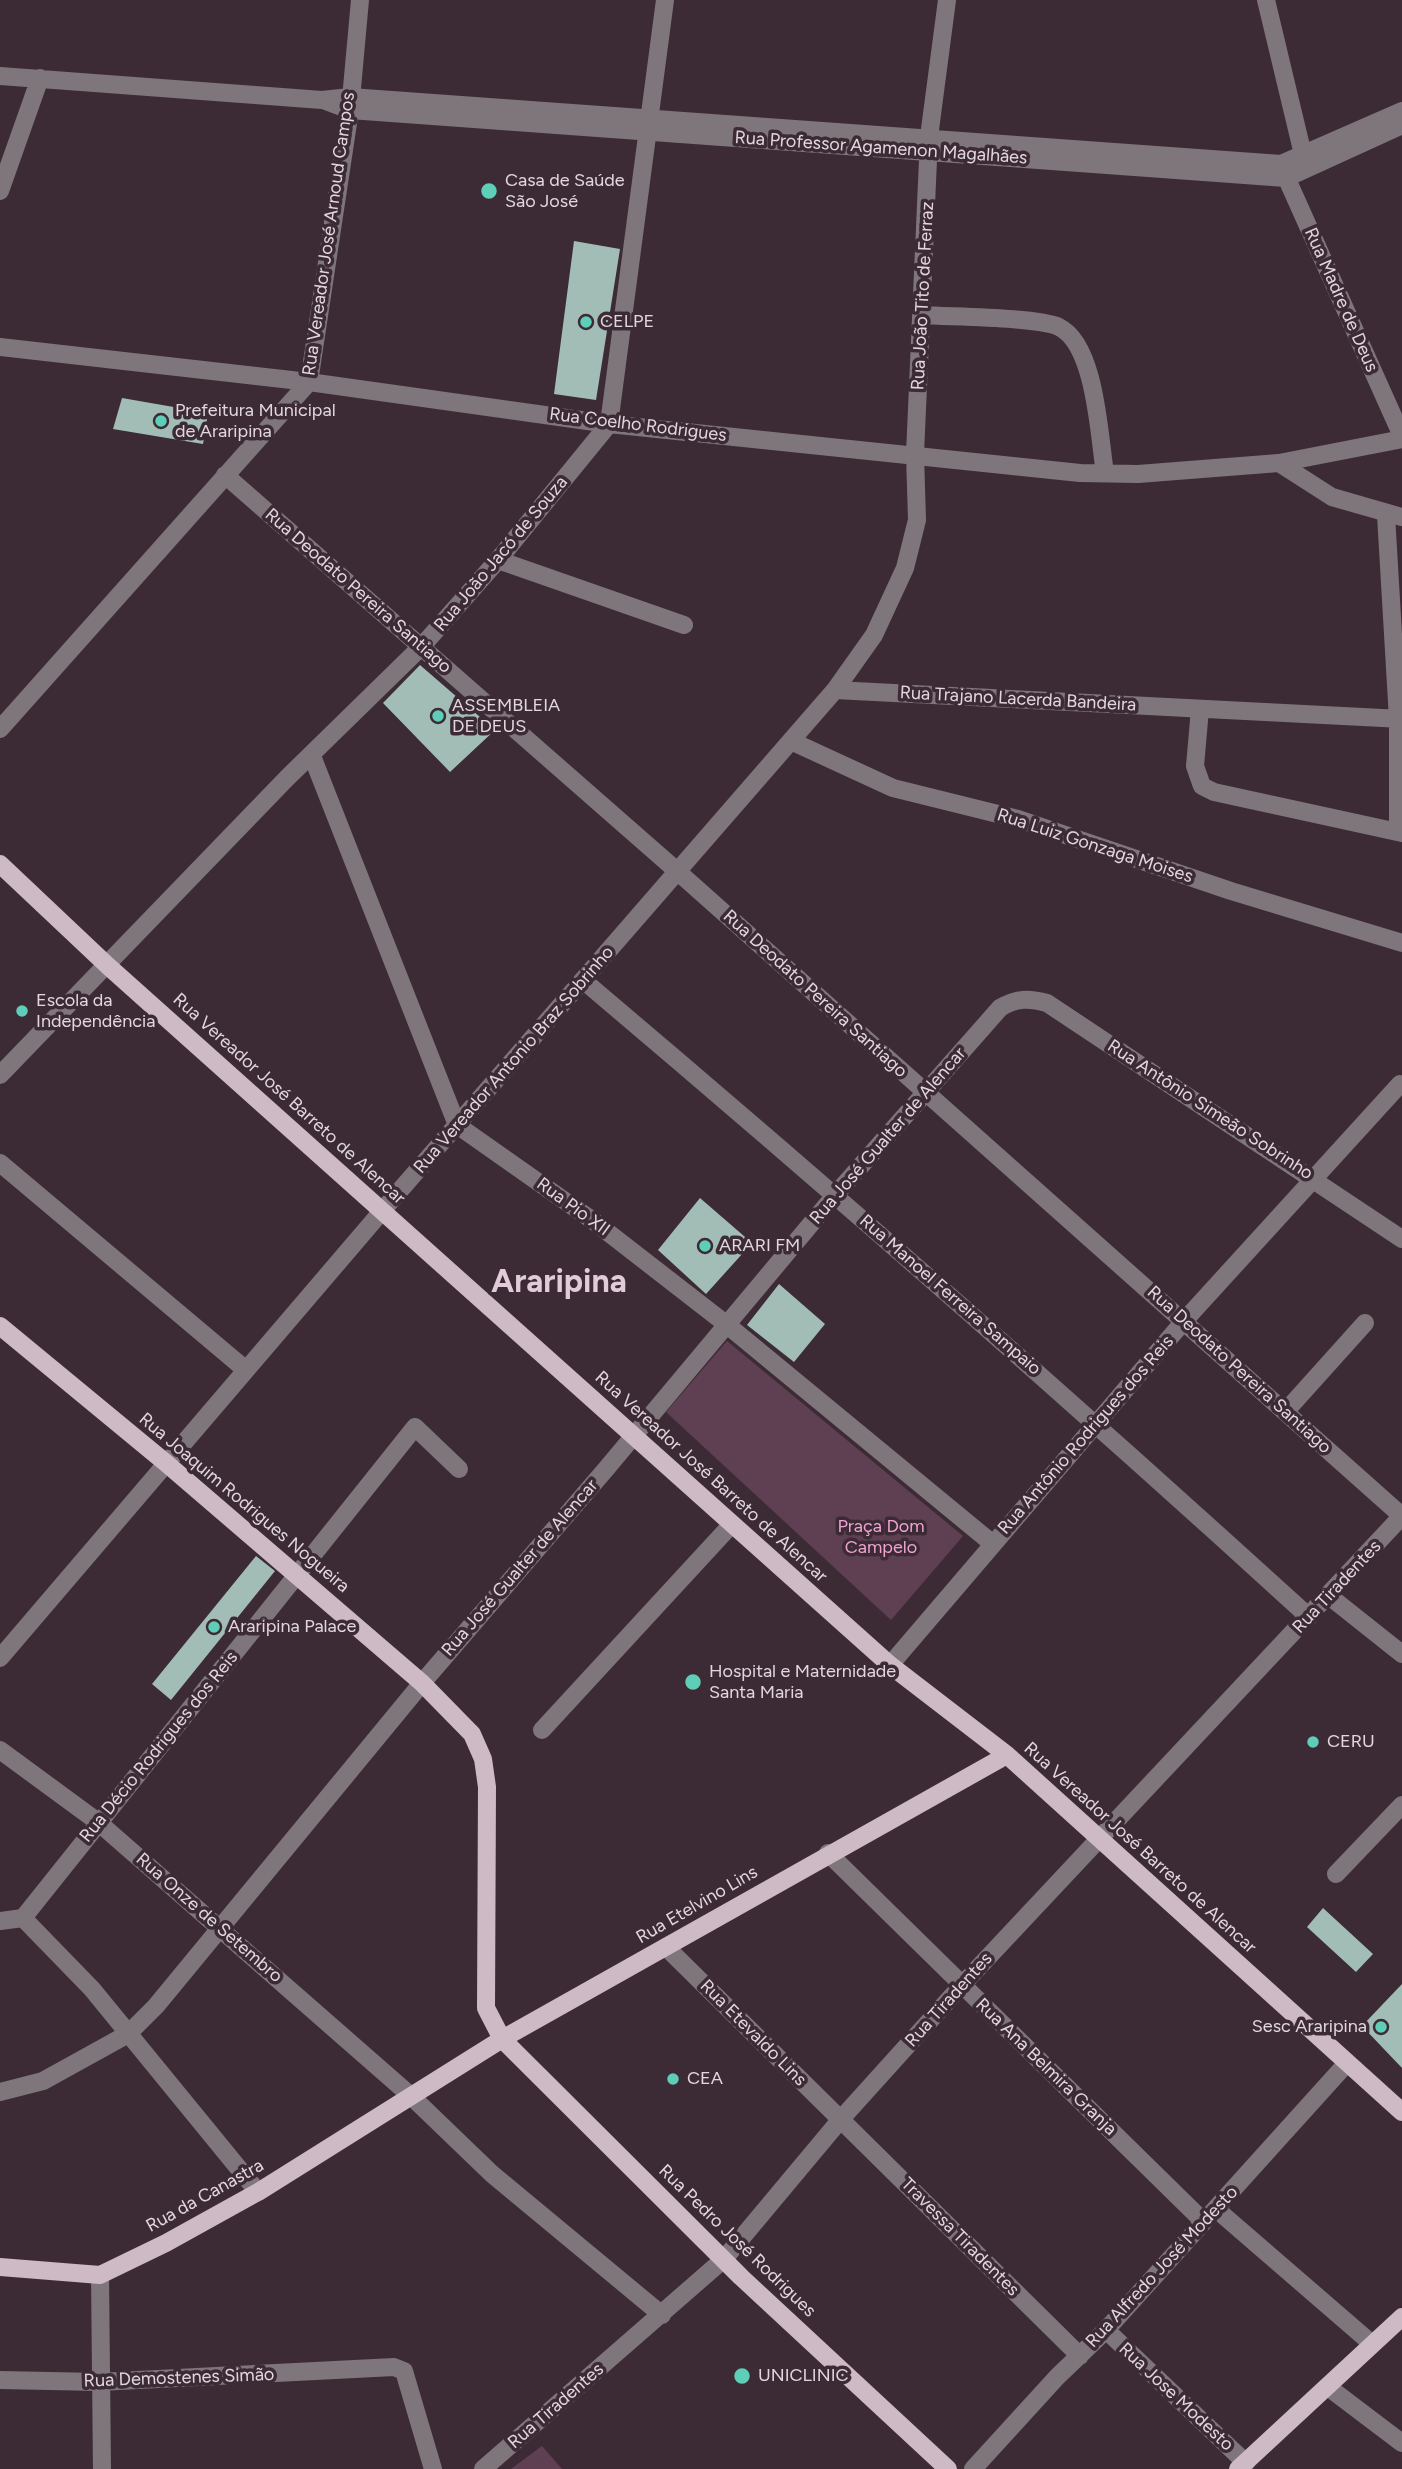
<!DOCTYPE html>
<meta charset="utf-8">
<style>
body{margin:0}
canvas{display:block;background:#3c2b35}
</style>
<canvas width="1402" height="2469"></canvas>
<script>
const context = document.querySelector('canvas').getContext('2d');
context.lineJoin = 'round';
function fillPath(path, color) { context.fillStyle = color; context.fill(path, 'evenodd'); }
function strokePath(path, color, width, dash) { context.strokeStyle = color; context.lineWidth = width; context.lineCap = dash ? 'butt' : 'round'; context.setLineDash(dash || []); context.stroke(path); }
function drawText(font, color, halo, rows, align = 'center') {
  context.font = font + ' Figtree,sans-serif'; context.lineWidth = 7; context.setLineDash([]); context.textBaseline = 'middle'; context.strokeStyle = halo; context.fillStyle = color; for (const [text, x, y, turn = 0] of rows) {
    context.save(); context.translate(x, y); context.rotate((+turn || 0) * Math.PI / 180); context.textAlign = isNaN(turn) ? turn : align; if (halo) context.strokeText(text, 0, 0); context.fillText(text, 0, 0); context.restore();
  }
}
fillPath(new Path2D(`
 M727,1341L963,1536L891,1620L666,1412Z
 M542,2446L562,2469H511Z`), '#5f4053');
fillPath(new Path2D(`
 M574,241L620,249L596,400L554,394Z
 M122,398L208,413L203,444L113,429Z
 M420,665L495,730L450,772L383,703Z
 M700,1198L752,1243L706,1294L658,1250Z
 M779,1284L825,1324L794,1362L747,1325Z
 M256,1556L275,1571L171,1700L152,1684Z
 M1323,1908L1373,1954L1356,1972L1307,1927Z
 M1402,1984V2068L1362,2026Z`), '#a2bdb6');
strokePath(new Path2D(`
 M1266,0L1306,167
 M0,76L322,100L350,97L1281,164L1402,111
 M326,101L350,110L1286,178L1402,125
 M1282,168L1402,436
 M0,191L40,78
 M923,315C952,317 1037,317 1059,327C1096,345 1099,437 1105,473
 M0,347L309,382L609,424L1080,473L1138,474L1279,463L1402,439
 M1279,463L1332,497L1402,517
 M225,475L677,871L1402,1516
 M1386,515L1398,719V832
 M498,560L684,625
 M835,690L1402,719
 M1200,709L1195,766L1202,786L1214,792L1402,833
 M0,729L309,382L350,110L360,0
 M791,741L893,788L1018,819L1231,891L1402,943
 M312,756L457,1125L592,1220L726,1324L993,1544
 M584,981C830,1189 1071,1400 1309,1617
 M0,1075L287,778L422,646L498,560L609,424L665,0
 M0,1163L246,1370
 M1285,1412L1365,1323
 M1329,1596L1402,1654
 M0,1658L382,1211L835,690L874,635L905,568L917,520L915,454L929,137L947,0
 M890,1665L1184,1321L1400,1084
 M542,1730L732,1524
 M0,1750L98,1822L411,2096L492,2174L662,2315
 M828,1853L1203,2221
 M1336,1874L1402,1805
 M23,1918L415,1427L459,1469
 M23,1918L92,1989L258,2192
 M0,1921L23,1918
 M666,1947L1080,2356
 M0,2092L43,2081L128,2034L156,2006L422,1683L606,1469L836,1194L1000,1008C1016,998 1029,998 1047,1003L1402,1239
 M1216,2209L1371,2343
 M100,2275L102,2469
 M1106,2330L1246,2463
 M0,2380L99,2382L394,2367L404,2371L433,2469
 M1328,2387L1402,2443
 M483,2469L724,2259L841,2119L962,1985L1402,1516
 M973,2469L1057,2377L1106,2330L1347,2063`), '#7f767b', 18);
strokePath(new Path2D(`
 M0,864L108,966L890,1665L1007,1755L1402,2112
 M0,1326L166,1463L422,1683L472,1734L483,1759L487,1787L486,2008L502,2039L741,2277L948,2469
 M0,2267L100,2275L166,2243L258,2192L502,2039L1007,1755
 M1238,2469L1402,2317`), '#cdbac5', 18);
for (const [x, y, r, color] of [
 [489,191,9,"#5eceb8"],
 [586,322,7,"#5eceb8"],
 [161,421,7,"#5eceb8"],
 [438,716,7,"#5eceb8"],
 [22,1011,7,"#5eceb8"],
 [705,1246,7,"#5eceb8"],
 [214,1627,7,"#5eceb8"],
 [693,1682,9,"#5eceb8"],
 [1313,1742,7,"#5eceb8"],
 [1381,2027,7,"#5eceb8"],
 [673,2079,7,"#5eceb8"],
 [742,2376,9,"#5eceb8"]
]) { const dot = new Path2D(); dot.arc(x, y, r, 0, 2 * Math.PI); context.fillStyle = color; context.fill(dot); strokePath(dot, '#3c2b35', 2.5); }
drawText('18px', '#e2d7dd', '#3c2b35', [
 ["Rua Professor Agamenon Magalhães",881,148,4],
 ["Rua Vereador José Arnoud Campos",329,234,-82],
 ["Rua João Tito de Ferraz",923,296,-87],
 ["Rua Madre de Deus",1341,300,66],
 ["Rua Coelho Rodrigues",638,425,7],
 ["Rua João Jacó de Souza",501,554,-50],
 ["Rua Deodato Pereira Santiago",358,591,41],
 ["Rua Trajano Lacerda Bandeira",1018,699,3],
 ["Rua Luiz Gonzaga Moises",1095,846,18],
 ["Rua Deodato Pereira Santiago",815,994,42],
 ["Rua Vereador Antonio Braz Sobrinho",514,1060,-49],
 ["Rua Vereador José Barreto de Alencar",289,1099,42],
 ["Rua Antônio Simeão Sobrinho",1210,1110,33],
 ["Rua José Gualter de Alencar",888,1136,-49],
 ["Rua Pio XII",573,1207,36],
 ["Rua Manoel Ferreira Sampaio",950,1295,41],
 ["Rua Deodato Pereira Santiago",1239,1370,42],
 ["Rua Antônio Rodrigues dos Reis",1086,1435,-49],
 ["Rua Vereador José Barreto de Alencar",711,1477,42],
 ["Rua Joaquim Rodrigues Nogueira",244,1503,40],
 ["Rua José Gualter de Alencar",520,1568,-49],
 ["Rua Tiradentes",1337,1587,-47],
 ["Rua Décio Rodrigues dos Reis",159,1747,-51],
 ["Rua Vereador José Barreto de Alencar",1140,1848,42],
 ["Rua Etelvino Lins",697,1905,-30],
 ["Rua Onze de Setembro",209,1918,41],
 ["Rua Tiradentes",949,2000,-48],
 ["Rua Etevaldo Lins",753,2033,45],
 ["Rua Ana Belmira Granja",1046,2067,44],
 ["Rua da Canastra",205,2196,-29],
 ["Travessa Tiradentes",960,2237,45],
 ["Rua Pedro José Rodrigues",737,2241,44],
 ["Rua Alfredo José Modesto",1162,2267,-47],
 ["Rua Demostenes Simão",179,2378,-2],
 ["Rua Jose Modesto",1176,2397,43],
 ["Rua Tiradentes",556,2406,-41]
]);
drawText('18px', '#e2d7dd', '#3c2b35', [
 ["Casa de Saúde",505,181],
 ["São José",505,202],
 ["CELPE",600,322],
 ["Prefeitura Municipal",175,411],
 ["de Araripina",175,432],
 ["ASSEMBLEIA",452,706],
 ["DE DEUS",452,727],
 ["Escola da",36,1001],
 ["Independência",36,1022],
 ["ARARI FM",719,1246],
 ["Araripina Palace",228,1627],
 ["Hospital e Maternidade",709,1672],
 ["Santa Maria",709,1693],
 ["CERU",1327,1742],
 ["Sesc Araripina",1367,2027,"right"],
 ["CEA",687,2079],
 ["UNICLINIC",758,2376]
], 'left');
drawText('18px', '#eea3d2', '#3c2b35', [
 ["Praça Dom",881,1527],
 ["Campelo",881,1548]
]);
drawText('bold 32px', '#e2cbd8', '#3c2b35', [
 ["Araripina",559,1283]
]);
</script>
